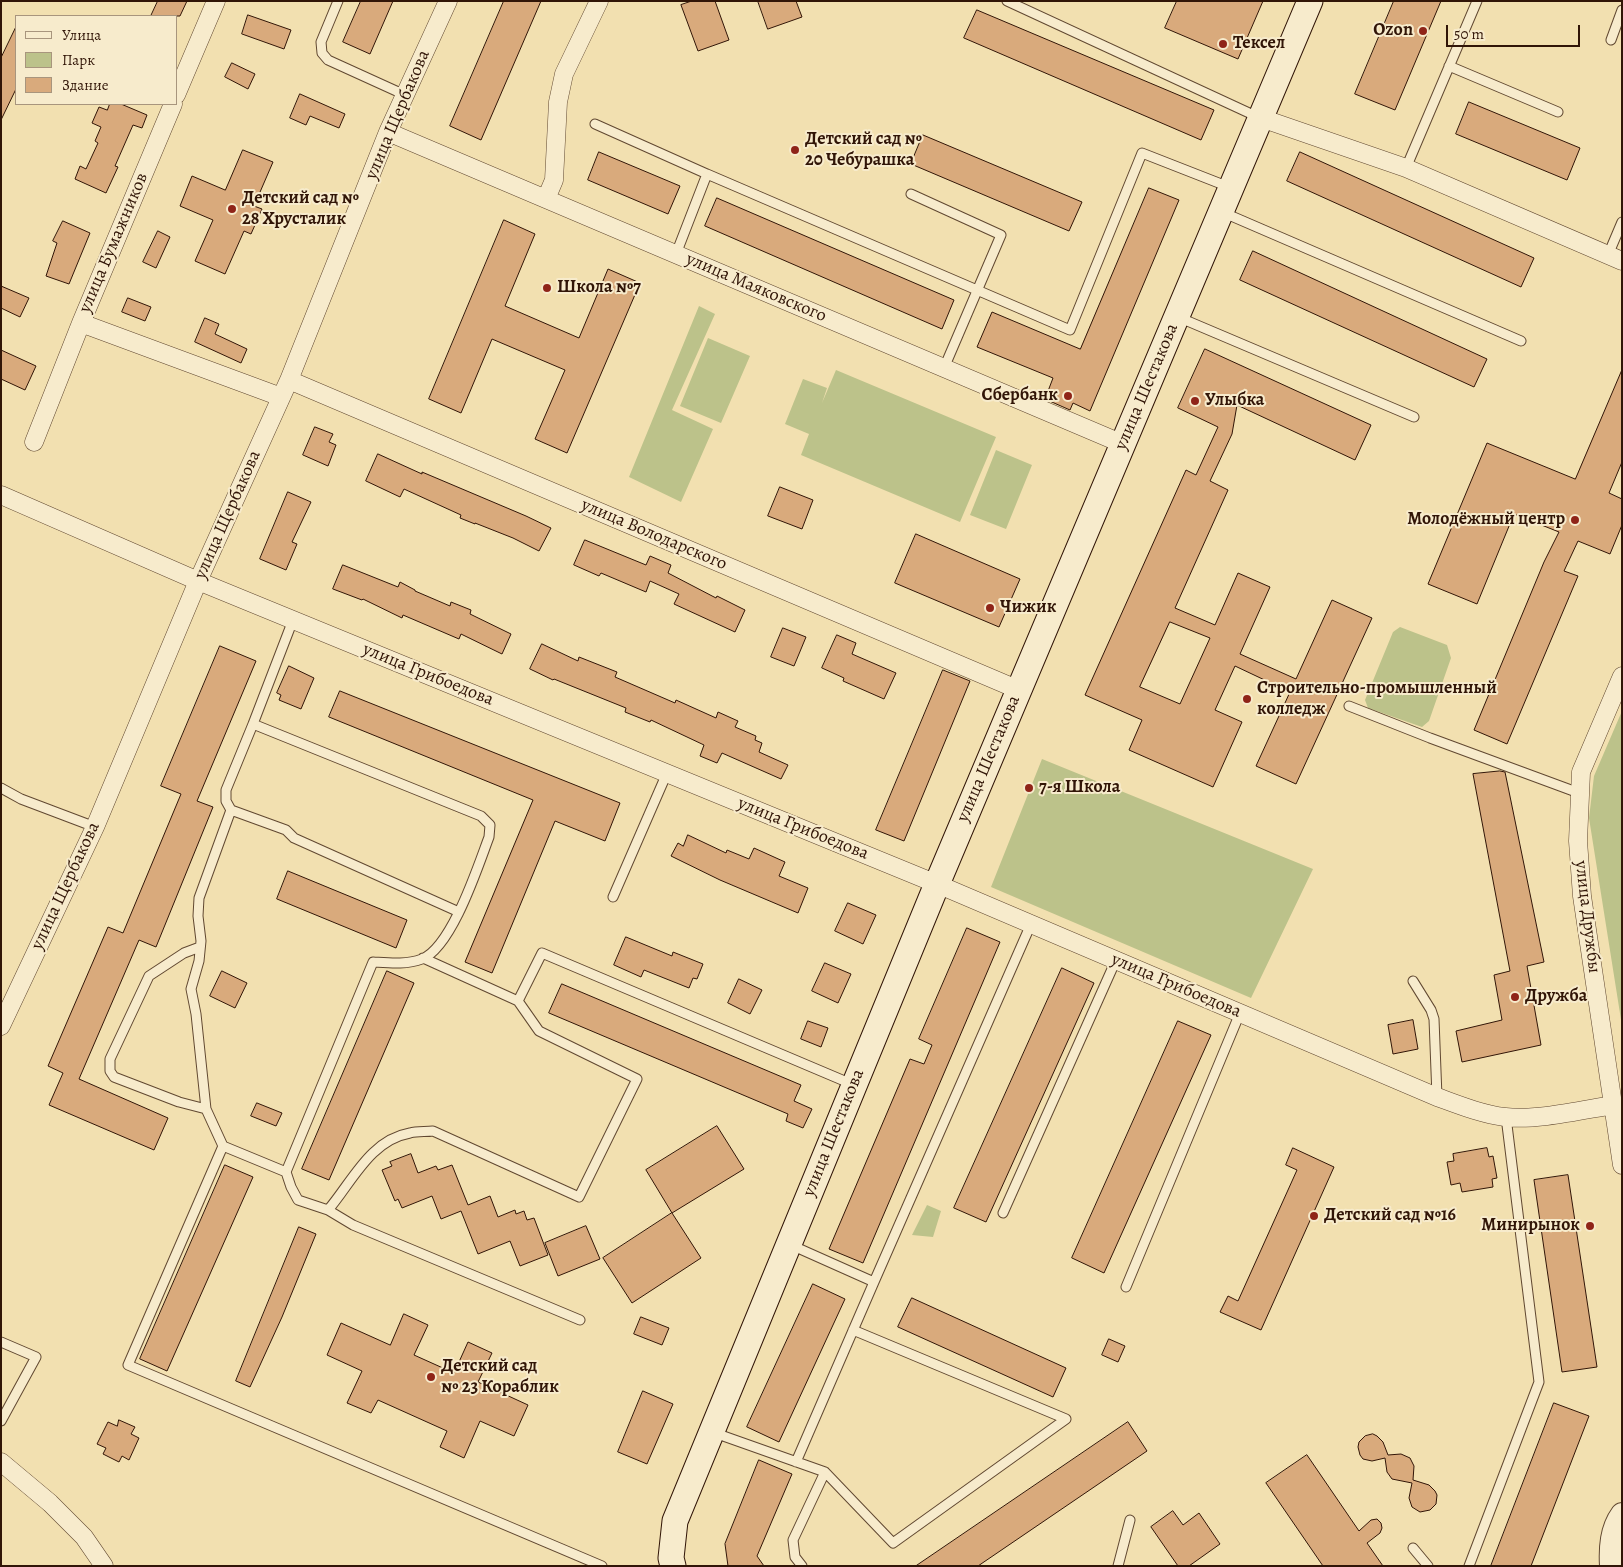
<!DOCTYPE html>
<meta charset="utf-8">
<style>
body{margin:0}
#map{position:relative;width:1623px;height:1567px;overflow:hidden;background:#f2e0b0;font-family:Alegreya,serif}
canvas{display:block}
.frame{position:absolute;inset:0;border:2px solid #311507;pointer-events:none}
.legend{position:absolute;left:15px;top:15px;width:162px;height:90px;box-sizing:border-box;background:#f7ebcc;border:1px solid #a8957d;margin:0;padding:6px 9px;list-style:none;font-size:15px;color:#311507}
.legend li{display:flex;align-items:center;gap:10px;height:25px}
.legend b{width:25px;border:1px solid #a8957d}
.scale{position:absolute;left:1446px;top:25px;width:134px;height:22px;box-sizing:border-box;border:2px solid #311507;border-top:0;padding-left:6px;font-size:15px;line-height:18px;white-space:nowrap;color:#311507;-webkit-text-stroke:4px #f7ebcc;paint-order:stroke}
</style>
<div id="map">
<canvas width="1623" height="1567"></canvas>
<div class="frame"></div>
<ul class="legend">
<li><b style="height:6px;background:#f7ebcc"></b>Улица</li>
<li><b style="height:14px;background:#bcc28a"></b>Парк</li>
<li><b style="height:14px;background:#d9aa7c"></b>Здание</li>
</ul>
<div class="scale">50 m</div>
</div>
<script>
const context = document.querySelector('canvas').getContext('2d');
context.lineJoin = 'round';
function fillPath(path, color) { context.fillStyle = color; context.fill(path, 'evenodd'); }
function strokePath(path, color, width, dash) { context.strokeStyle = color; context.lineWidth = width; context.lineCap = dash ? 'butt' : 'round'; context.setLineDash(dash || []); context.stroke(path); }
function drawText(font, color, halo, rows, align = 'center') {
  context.font = font + ' Alegreya,serif'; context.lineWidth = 4; context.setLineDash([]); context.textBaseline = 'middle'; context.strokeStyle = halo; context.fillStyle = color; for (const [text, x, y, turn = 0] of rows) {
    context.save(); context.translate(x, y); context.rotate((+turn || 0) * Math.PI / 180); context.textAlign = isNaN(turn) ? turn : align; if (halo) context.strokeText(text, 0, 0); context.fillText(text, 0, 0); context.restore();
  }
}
fillPath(new Path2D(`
 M699,306L715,314L672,410L713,429L681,502L629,477Z
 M708,338L750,356L721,423L680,406Z
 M836,370L996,437L960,522L801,455L809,434L785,424L803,379L827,388L822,403Z
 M996,450L1032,465L1006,529L970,515Z
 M1400,627L1447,645L1451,658L1429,721L1422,727L1368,708L1365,700L1393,632Z
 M1622,711V1026L1589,818L1594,776Z
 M1042,759L1313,869L1251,998L991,887Z
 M927,1205L941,1211L933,1237L912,1235Z`), '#bcc28a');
const building = new Path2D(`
 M158,1H187L180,16H151Z
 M361,1H393L370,54L343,42Z
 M504,1H541L481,140L450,126Z
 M692,1H715L729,40L698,51L681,5Z
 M758,1H796L802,17L768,29Z
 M1177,1H1263L1238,59L1165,28Z
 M1394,1H1441L1395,110L1355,94Z
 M977,10L1214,110L1201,140L964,38Z
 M248,15L291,30L284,49L242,34Z
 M16,27V89L1,120V58Z
 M232,63L255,74L248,89L225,77Z
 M300,94L345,114L339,128L310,116L306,125L290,118Z
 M1469,102L1580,148L1567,180L1456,134Z
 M110,104H121L147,115L142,128L133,125L115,166L118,167L106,193L75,179L80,166L86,169L98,143L95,141L101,127L92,123L99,107L107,110Z
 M923,135L1082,202L1069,231L911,164Z
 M243,150L273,162L254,206L262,209L251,234L244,231L225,274L195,261L213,220L180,206L192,176L225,190Z
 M599,152L680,186L668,214L588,180Z
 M1300,152L1534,258L1521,287L1287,181Z
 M1149,188L1179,200L1090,411L1073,403L1070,410L1045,399L1053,378L977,347L992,312L1080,349Z
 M717,198L954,300L942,329L705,226Z
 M504,220L535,234L505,306L579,338L608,269L640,283L567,453L535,439L565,370L492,339L461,413L429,399Z
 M63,221L90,233L69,284L46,276L57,243L53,241Z
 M158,231L170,237L156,268L143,262Z
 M1253,251L1487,359L1474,387L1240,280Z
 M1,286L29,298L20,317L1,308Z
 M128,298L151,307L145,321L122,312Z
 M205,318L219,324L215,334L247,349L241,363L195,342Z
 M1205,349L1371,425L1355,460L1237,405L1232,434L1210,481L1228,490L1175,608L1215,625L1238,573L1270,587L1240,654L1296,679L1332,600L1372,618L1296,784L1256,766L1290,692L1235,666L1215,710L1242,722L1213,787L1129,750L1142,720L1085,695L1186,470L1196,475L1218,427L1178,408ZM1170,622L1210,638L1180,704L1140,687Z
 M1,350L36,366L25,390L1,379Z
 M1622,370V462L1609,493L1622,499V525L1610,554L1578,541L1564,571L1578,576L1507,744L1474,730L1544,562L1559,532L1514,514L1477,604L1428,584L1487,443L1575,479Z
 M315,427L333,434L329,442L336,445L328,466L303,455Z
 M378,454L422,474V472L526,516L551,528L539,551L513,538L475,523V524L460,518L461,515L404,489L400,497L366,481Z
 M780,487L813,500L802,529L768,516Z
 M288,492L311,502L292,542L297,544L286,570L260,559Z
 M916,534L1020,579L999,627L895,583Z
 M585,540L646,565L650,556L671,565L668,573L716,598L717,596L745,610L735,632L674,604L679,594L650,581L646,592L601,573L599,576L574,565Z
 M343,565L398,587L400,582L415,590V591L450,606L451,602L471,610L470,614L511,634L502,654L461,634L459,639L403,615L402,618L363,599L362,600L333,589Z
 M783,628L806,637L794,666L771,657Z
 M837,635L856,643L852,654L896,673L884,699L843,681L844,678L822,668Z
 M542,644L578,661L579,657L617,672L615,677L675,703L676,700L716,718L718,712L738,721L735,727L756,736L755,740L762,743L759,752L788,765L781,779L722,753L717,763L700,756L704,745L651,720L650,722L625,712L626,708L554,679L553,680L530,669Z
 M220,646L256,661L197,801L213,807L156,947L139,940L79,1079L168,1118L154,1150L49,1105L63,1073L48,1066L108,927L123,933L181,794L161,786Z
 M289,666L314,678L301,709L279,700L281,695L277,693Z
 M943,670L970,681L904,841L876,830Z
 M340,691L620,803L605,841L555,821L492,973L465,962L533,800L329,717Z
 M1500,771L1505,772L1544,962L1527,966L1541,1045L1462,1062L1456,1031L1502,1020L1494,975L1510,971L1473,774Z
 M688,835L726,853L727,850L749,859L754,848L785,862L779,876L808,888L798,913L720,880L671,856L678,843L683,846Z
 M288,871L407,920L396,948L277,899Z
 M848,903L876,915L863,944L835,931Z
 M967,928L1000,942L863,1263L829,1249L910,1059L924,1064L932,1045L919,1039Z
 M626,937L672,956L673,952L703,964L697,979L693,978L689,988L644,970L641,977L614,965Z
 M825,963L851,974L838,1003L812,991Z
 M1062,968L1094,983L986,1222L954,1208Z
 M222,971L247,983L235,1008L210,996Z
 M387,971L414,983L329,1180L302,1169Z
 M739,979L762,990L750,1014L728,1003Z
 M562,984L801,1085L794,1101L812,1109L803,1128L786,1121L788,1114L549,1013Z
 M1413,1020L1418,1049L1393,1054L1388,1025Z
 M808,1021L828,1028L821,1047L801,1039Z
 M1178,1021L1211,1035L1104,1273L1072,1258Z
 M257,1103L282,1113L276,1126L251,1116Z
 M717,1126L744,1169L672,1213L646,1170Z
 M1293,1148L1334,1167L1261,1330L1220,1312L1228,1296L1238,1301L1297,1170L1286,1165Z
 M1487,1148L1489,1157L1493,1156L1497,1178L1492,1179L1493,1187L1462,1192L1460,1183L1451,1185L1447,1162L1454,1161L1453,1154Z
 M411,1154L418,1173L436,1166L438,1170L452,1165L468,1205L490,1196L498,1217L515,1210L516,1214L524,1211L527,1220L534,1218L548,1255L520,1266L510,1241L478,1254L461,1211L441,1219L432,1196L402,1208L398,1199L395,1201L382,1170L392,1166L390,1162Z
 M225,1165L253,1177L167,1371L140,1359Z
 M1568,1175L1597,1367L1562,1372L1534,1180Z
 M672,1213L701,1258L632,1303L603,1258Z
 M586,1226L600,1259L558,1276L545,1243Z
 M299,1227L316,1234L282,1317L250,1387L236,1381Z
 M813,1284L845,1299L779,1442L747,1427Z
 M912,1298L1066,1368L1053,1397L898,1327Z
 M404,1314L428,1325L414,1355L454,1373L468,1342L492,1353L478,1382L528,1405L514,1436L480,1421L464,1458L440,1447L447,1431L378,1400L371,1413L347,1403L362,1371L327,1355L341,1323L390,1345Z
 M641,1317L669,1328L662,1345L634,1334Z
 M1109,1339L1125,1346L1118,1362L1102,1355Z
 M643,1391L673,1404L647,1464L618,1452Z
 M1554,1403L1589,1416L1531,1566H1491Z
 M119,1420L135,1427L131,1434L139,1438L129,1460L122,1456L119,1462L103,1454L106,1448L97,1444L108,1422L117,1426Z
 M1128,1422L1147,1451L978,1566H916Z
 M1373,1434L1377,1436L1383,1442L1388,1455L1401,1454L1410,1458L1414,1466L1413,1480L1429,1485L1435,1491L1437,1495L1436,1504L1430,1510L1420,1512L1412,1507L1409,1498L1412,1483L1392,1479L1387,1472L1385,1458L1372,1461L1363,1459L1360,1455L1358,1447L1359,1442L1365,1436Z
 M1307,1455L1359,1531L1371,1520L1377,1519L1381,1523L1382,1528L1380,1533L1367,1543L1383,1566H1323L1266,1483Z
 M759,1460L792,1474L757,1556L764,1566H728L725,1544Z
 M1173,1511L1183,1525L1199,1513L1220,1544L1189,1566H1178L1151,1527Z`);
fillPath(building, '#d9aa7c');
strokePath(building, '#311507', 1);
const service = new Path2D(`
 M338,1L321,42L322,53L328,60L405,95
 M1007,1L1260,118
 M1611,40L1622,10
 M1449,66L1558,112
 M595,124L707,174
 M1406,168L1477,1
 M911,194L1001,235L944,368
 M1222,212L1521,341
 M676,254L707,174L1070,330L1142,153L1229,187
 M1608,255L1622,222
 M1178,317L1414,417
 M293,620L253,724L481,816L490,825L489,837C478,866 452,947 422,959C406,965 389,963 373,962L286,1172L223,1146L128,1365L602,1566
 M1349,706L1430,738L1579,793
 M253,724L226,790V801L231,810L286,830L294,838L459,912
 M1,788L21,799L95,827
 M613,897L667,773
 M200,947L184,953L149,976L110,1059V1071L114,1077L179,1102L206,1109
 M423,958L518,1001L542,953L854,1085
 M1413,981L1431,1010L1434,1019L1437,1097
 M223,1146L206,1109L196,1014L191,989L199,961L201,941L198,916L199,898L231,810
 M286,1172L291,1187L298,1200L328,1210C352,1182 370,1140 410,1133C417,1131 426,1132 433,1131L579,1197L637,1079L539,1031L518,1001
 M328,1210L353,1225L580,1320
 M1003,1213L1116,960
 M791,1245L874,1282L1031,924
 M1126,1287L1240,1013
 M1,1342L36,1357L1,1421
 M712,1432L825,1472L793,1540L795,1557L802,1566
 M796,1462L874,1282
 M825,1472L893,1543L1066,1419L853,1330
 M1413,1548L1428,1566
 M1118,1566L1130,1520
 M1469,1566L1539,1382L1506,1117`);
const minor = new Path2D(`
 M176,95L216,1
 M173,104L81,323L281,397
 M1261,118L1406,168L1622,261
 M388,132L1123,444
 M546,199L554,180L558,102L564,74L599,1
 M289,380L1019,690
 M34,442L81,323
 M1,495L198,581L937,884L1437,1097C1459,1105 1481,1114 1505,1117C1535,1121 1582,1110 1613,1105
 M1622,676L1581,772L1578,841L1582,896L1622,1165
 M1,1026L95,827L198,581L289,380L388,132L448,1
 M1,1462L50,1503L84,1537L104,1566`);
const tertiary = new Path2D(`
 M1611,1566C1610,1548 1611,1529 1622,1514`);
const secondary = new Path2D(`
 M673,1566L671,1558L675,1521L937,884L1310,1`);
strokePath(service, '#614831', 11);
strokePath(minor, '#614831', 19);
strokePath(tertiary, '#614831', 24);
strokePath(secondary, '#311507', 27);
strokePath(service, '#f7ebcc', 9);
strokePath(minor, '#f7ebcc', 18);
strokePath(tertiary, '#f7ebcc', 22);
strokePath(secondary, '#f7ebcc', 25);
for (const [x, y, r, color] of [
 [1423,31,5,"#8f2418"],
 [1223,44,5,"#8f2418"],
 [795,150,5,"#8f2418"],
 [232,209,5,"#8f2418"],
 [547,288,5,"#8f2418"],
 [1068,396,5,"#8f2418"],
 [1195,401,5,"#8f2418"],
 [1575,520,5,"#8f2418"],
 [990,608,5,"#8f2418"],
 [1247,699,5,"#8f2418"],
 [1029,788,5,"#8f2418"],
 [1515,997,5,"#8f2418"],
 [1314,1216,5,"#8f2418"],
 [1590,1226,5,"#8f2418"],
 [431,1377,5,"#8f2418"]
]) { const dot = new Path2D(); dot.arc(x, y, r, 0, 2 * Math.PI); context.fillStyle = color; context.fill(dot); strokePath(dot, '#f7ebcc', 2); }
drawText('bold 18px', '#311507', '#f7ebcc', [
 ["Ozon",1413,31,"right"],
 ["Тексел",1233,44],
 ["Детский сад №",805,140],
 ["20 Чебурашка",805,161],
 ["Детский сад №",242,199],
 ["28 Хрусталик",242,220],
 ["Школа №7",557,288],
 ["Сбербанк",1058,396,"right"],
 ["Улыбка",1205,401],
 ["Молодёжный центр",1565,520,"right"],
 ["Чижик",1000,608],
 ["Строительно-промышленный",1257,689],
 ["колледж",1257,710],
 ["7-я Школа",1039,788],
 ["Дружба",1525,997],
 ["Детский сад №16",1324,1216],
 ["Минирынок",1580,1226,"right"],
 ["Детский сад",441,1367],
 ["№ 23 Кораблик",441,1388]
], 'left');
drawText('18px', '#311507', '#f7ebcc', [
 ["улица Щербакова",398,115,-67],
 ["улица Бумажников",114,243,-67],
 ["улица Маяковского",756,288,23],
 ["улица Шестакова",1147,387,-67],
 ["улица Щербакова",228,515,-66],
 ["улица Володарского",654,535,23],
 ["улица Грибоедова",428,675,22],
 ["улица Шестакова",989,759,-67],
 ["улица Грибоедова",803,829,22],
 ["улица Щербакова",66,886,-65],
 ["улица Дружбы",1587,917,83],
 ["улица Грибоедова",1176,986,23],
 ["улица Шестакова",834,1133,-68]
]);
</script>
